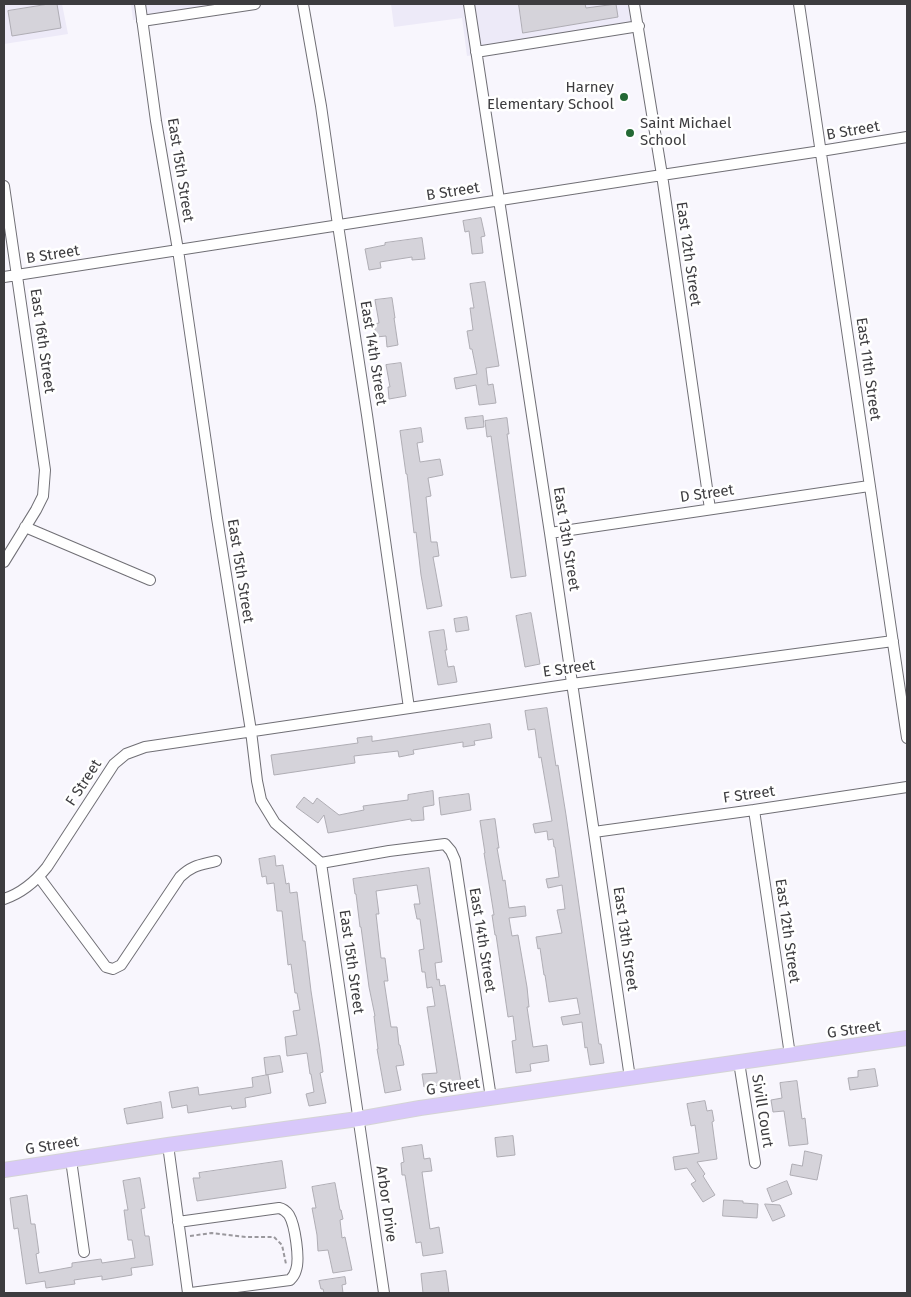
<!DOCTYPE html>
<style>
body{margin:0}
#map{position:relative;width:911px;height:1297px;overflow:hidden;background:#f8f6fd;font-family:"Fira Sans",sans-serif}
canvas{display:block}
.frame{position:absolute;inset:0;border:5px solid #3d3c3f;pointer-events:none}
</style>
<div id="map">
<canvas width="911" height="1297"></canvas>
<div class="frame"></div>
</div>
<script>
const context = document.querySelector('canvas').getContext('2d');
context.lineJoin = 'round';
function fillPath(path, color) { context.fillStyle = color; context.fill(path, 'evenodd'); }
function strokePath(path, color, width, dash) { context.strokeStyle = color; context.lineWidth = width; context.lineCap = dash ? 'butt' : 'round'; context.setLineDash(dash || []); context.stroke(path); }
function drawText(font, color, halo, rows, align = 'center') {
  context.font = font + ' "Fira Sans",sans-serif'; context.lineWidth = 5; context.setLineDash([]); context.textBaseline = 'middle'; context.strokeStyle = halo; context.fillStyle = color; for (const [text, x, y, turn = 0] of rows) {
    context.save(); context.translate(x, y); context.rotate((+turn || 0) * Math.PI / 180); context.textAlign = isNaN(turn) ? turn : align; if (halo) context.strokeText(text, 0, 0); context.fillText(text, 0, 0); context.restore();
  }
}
fillPath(new Path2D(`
 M4,4H62L68,34L4,44Z
 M131,4H218L220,14L133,20Z
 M391,4H635L639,32L467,56L462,18L394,27Z`), '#edeaf8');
const building = new Path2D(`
 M49,4H57L61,28L12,36L8,11Z
 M519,4H585L586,8L616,4L618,17L523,33Z
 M481,218L485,236L481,237L483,253L472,254L469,231L465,232L463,221Z
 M422,238L425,259L412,260V257L380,262L381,268L369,270L365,249L385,245V243Z
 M485,282L499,366L486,368L488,385L493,384L496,403L479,405L476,385L456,389L454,378L477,374L472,349H470L467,331L473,330L470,308H474L470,284Z
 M392,298L395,318H394L398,345L387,347L386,336L376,337L374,324L379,323L375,300Z
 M401,363L406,396L389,399L388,387H390L386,365Z
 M483,416L484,427L467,429L465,418Z
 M507,418L509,434H507L526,576L511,578L491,436L487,437L485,421Z
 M421,428L423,442L417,443L420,462L440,459L443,475L428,478L431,496L426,497L431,542H437L439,556L433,557L442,606L427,609L421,575L416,532L414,533L407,474H406L400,431Z
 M531,613L540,664L525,667L516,616Z
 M467,617L469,630L456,632L454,619Z
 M444,630L447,650H445L448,667L454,666L457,682L438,685L429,632Z
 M547,708L556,766L558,765L566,815L599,1044H601L604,1063L590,1065L587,1047L585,1048L582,1022L563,1025L561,1017L580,1014L577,998L549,1002L545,975H544L540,948L538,949L536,937L562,933L557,910L565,909L562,885L548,888L546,879L559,877L555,847H554L553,839L548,840L547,831L535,833L533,824L552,821L541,757L539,758L535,729L528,730L525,711Z
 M490,724L492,738L474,741L475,745L463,747V742L413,750L414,754L399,757L398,751L354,756L355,763L274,775L271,755L358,743L357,738L372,736V741Z
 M433,791L434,805L423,807L424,820L411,821V819L328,833L324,815L318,823L296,807L304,797L313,804L317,798L339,815L364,810L363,806L408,800V795Z
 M469,794L471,810L441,815L439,798Z
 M495,819L499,848H497L503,881L505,880L509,908L525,906L526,916L509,918L512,936L518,935L527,987L529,1007H527L533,1047L547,1045L549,1061L530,1064L531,1071L516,1073L512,1041L516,1040L513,1016L508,1017L496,935H495L492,915H494L484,853H485L480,821Z
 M275,856L276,866L283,865L286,884L289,883L290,893L297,892L303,941H305L311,991L320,1049L323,1072L320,1073L326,1103L309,1106L306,1094L314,1092L311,1074H310L307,1053L287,1056L285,1037L297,1035L293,1011L300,1010L297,993H295L291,964L288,965L282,911H277L274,883L267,884L266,876L262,877L259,859Z
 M429,868L442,962L435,963L437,980L439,979L440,986L445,985L461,1082L424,1087L422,1074L437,1073L427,1007L435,1006L432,987L427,988L425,972H422L419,950L424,949L420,919H417L414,904H420L417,885L376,891L379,914H376L381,958H385L388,981H384L391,1027H397L399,1045H400L404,1065L396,1066L401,1090L385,1093L377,1049H378L374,1016H375L369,987L361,927H360L356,894H355L353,879Z
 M280,1056L283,1072L266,1075L264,1058Z
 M875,1069L878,1086L850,1090L848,1078L858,1077V1071Z
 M268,1075L271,1093L245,1098L246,1107L232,1109L231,1106L188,1113L187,1105L172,1108L169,1092L198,1087L199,1095L253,1087L252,1078Z
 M797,1081L802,1119L805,1118L808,1144L789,1146L784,1111L773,1112L771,1100L782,1098L780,1083Z
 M705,1101L707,1111L712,1110L714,1121L712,1122L717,1159L697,1162L705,1174L703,1176L715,1195L703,1202L691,1184L696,1181L687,1168L675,1170L673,1157L699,1153L695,1125L691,1126L687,1104Z
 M161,1102L163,1118L127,1124L124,1109Z
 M513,1136L515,1155L497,1157L495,1138Z
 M422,1145L424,1159L430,1158L432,1171L422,1172L430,1229L439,1227L443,1253L423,1256L421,1242L416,1243L405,1175H402L401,1163L404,1162L402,1148Z
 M805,1151L822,1155L817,1180L790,1175L792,1164L802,1166Z
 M282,1161L286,1188L197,1201L193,1178H200L199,1173Z
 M140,1178L145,1208L141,1209L145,1236H149L153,1265L131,1268L132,1275L102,1280V1276L74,1280L75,1284L46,1288L45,1281L26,1284L18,1228L14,1229L10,1198L27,1195L31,1224H35L39,1253L36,1254L39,1273L72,1267V1263L101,1259L102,1263L135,1258L132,1240H128L124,1210H128L123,1181Z
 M787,1181L792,1194L772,1202L767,1189Z
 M335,1183L340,1210H341L343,1219L340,1220L342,1238L345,1237L352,1270L333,1273L328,1250L318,1251L317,1235L312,1208H316L312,1187Z
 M724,1200L743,1201V1203L758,1204L757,1218L723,1216Z
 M765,1204L780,1205L785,1216L773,1221Z
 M446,1271L449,1293H423L421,1274Z
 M345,1277L346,1284L342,1285L343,1293H324L323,1289H321L319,1281Z`);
fillPath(building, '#d5d3da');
strokePath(building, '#afadb4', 1);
const minor = new Path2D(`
 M140,4L156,121L178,250L217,518L251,731L257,781L261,800L275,823L321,863L384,1293
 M303,4L321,106L338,225L367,415L409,708
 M469,4L550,533L630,1078
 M634,4L662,175L710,509
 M799,4L907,738
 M142,21L255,4
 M476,52L639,26
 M4,186L45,470L43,496L36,510L4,562
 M4,277L662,175L821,151L907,137
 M25,527L150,580
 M550,533L869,486
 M754,810L790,1055
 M594,832L754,810L907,787
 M321,863L389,851L445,844L451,851L455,860L491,1098
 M39,877L106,967L113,969L121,965L180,877C192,865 201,865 216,861
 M4,899C22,893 35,882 47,867L114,764L126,754L145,747L572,684L893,641
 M739,1062L755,1163
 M168,1145L188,1293
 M71,1160L84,1252
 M178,1222L279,1208C284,1209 286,1211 289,1215C295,1225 300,1259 296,1270C295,1274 293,1277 290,1280L191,1293`);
const major = new Path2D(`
 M4,1170L168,1145L358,1119L420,1108L907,1038`);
strokePath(minor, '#706f75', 12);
strokePath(major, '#d4d4d5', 16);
strokePath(new Path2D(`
 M190,1236L212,1233L246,1237H274L282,1245L286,1264`), '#9a989d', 2, [4, 2.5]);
strokePath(minor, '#fff', 10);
strokePath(major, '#d8c8fa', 14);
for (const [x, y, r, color] of [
 [624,97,5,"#246935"],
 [630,133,5,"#246935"]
]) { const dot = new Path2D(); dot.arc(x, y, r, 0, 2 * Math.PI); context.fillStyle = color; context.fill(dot); strokePath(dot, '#fff', 2); }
drawText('15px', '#3d3c3f', '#fff', [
 ["Harney",614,88],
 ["Elementary School",614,105],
 ["Saint Michael",640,124,"left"],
 ["School",640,141,"left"]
], 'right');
drawText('15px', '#3d3c3f', '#fff', [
 ["B Street",853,131,-10],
 ["East 15th Street",180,170,81],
 ["B Street",453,192,-9],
 ["East 12th Street",688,254,82],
 ["B Street",53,255,-9],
 ["East 16th Street",42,341,82],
 ["East 14th Street",373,353,81],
 ["East 11th Street",868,369,82],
 ["D Street",707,494,-8],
 ["East 13th Street",566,539,81],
 ["East 15th Street",240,571,81],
 ["E Street",569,669,-8],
 ["F Street",84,783,-57],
 ["F Street",749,795,-8],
 ["East 12th Street",787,931,82],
 ["East 13th Street",625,939,82],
 ["East 14th Street",482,940,81],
 ["East 15th Street",351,962,82],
 ["G Street",854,1030,-8],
 ["G Street",453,1087,-8],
 ["Sivill Court",762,1111,81],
 ["G Street",52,1146,-9],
 ["Arbor Drive",386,1204,82]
]);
</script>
